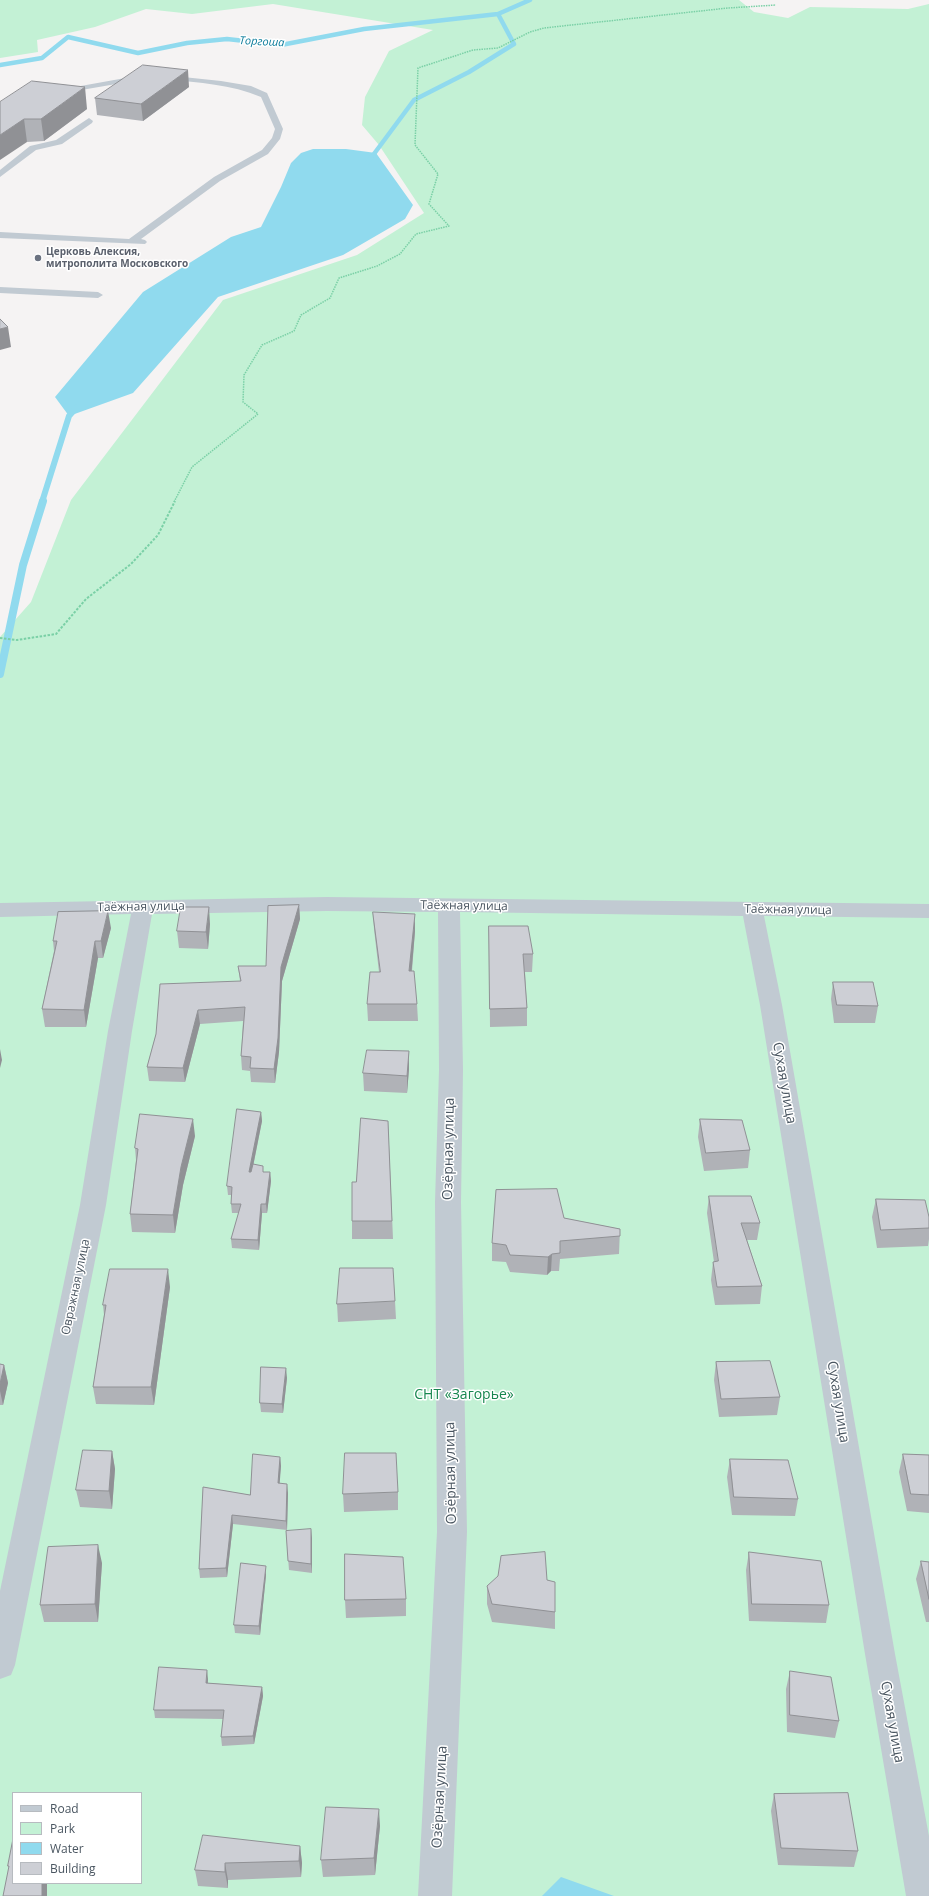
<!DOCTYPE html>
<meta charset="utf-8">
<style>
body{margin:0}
#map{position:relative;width:929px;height:1896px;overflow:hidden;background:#f5f3f3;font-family:"Open Sans",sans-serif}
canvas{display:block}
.legend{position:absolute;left:12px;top:1792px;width:130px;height:92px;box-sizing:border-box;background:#fff;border:1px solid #b7bbc0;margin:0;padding:5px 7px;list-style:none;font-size:12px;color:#4a5661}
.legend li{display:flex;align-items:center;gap:8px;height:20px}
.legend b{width:20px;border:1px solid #b7bbc0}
</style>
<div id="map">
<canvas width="929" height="1896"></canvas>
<ul class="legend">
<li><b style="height:5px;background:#c1cad2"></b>Road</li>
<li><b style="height:11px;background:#c3f1d5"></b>Park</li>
<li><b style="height:11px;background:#90daee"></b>Water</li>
<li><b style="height:11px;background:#cdcfd5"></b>Building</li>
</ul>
</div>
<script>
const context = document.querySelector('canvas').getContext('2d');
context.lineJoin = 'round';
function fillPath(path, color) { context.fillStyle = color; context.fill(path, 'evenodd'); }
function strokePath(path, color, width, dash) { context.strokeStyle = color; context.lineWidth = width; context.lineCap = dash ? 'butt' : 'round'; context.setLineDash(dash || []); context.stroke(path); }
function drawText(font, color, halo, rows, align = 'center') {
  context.font = font + ' "Open Sans",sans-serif'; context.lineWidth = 3; context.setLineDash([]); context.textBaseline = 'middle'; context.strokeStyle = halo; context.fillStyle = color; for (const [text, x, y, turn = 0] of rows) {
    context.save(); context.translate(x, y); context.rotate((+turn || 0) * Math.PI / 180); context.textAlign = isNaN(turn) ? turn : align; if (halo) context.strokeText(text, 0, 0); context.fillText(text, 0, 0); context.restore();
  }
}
fillPath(new Path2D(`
 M0,0H739L754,12L788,18L810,7L908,9L929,4V1896H0V637L31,602L71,500L223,300L357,255L424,213L379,145L362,125L365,97L389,51L433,30L273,4L192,14L146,9L95,27L37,40L38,52L0,58ZM13,1793H141V1883H13Z`), '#c3f1d5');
fillPath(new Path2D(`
 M313,149H346L376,153L413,205L405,219L343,255L218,297L133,393L69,416L55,397L143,292L231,237L261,227L281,187L291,163L301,153Z
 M561,1877L614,1896H542Z`), '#90daee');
strokePath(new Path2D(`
 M0,65L42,58L68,37L138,53L187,43L227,39L281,45L364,29L498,14L530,0
 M368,162L414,100L469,72L514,44L498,14`), '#90daee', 4.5);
strokePath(new Path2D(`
 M42,502L69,416L76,408`), '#90daee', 6);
strokePath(new Path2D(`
 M0,674L23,565L43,501`), '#90daee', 8);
strokePath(new Path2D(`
 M174,502L192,467L258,414L243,402L244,375L262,345L294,331L301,315L330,298L339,278L377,266L400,254L416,234L449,226L429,204L438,174L415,145L418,68L473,50L498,48L530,32L544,28L728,8L776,5`), '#7ad0a6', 1.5, [1.5, 1]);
strokePath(new Path2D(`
 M0,638L17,640L56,634L86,599L131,564L158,535L175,501`), '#7ad0a6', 2, [2.5, 1.5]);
fillPath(new Path2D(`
 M142,75L146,77L145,79L64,93L60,91L64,89Z
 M164,75L221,81L251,86L267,93L283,129L280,139L268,154L220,181L141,239L145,240L147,242L145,244L0,238V232L129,239L214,177L262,150L272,138L275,129L261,97C231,84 199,83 167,79L163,77Z
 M89,118L93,121L92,123L62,144L36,150L0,177V170L30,146L56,140Z
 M0,287L98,292L103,295L98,298L0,293Z`), '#c1cad2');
fillPath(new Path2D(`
 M327,897L929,904V918L764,916L782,1005L895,1654L929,1836V1896H906L865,1654L760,1005L743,916L460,912L463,1070L461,1202L467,1532L452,1896H418L437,1532L435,1202L439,1070L438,912L327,911L152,914L132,1031L106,1205L15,1665L11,1675L0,1679V1591L80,1205L108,1031L131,914L0,917V903Z`), '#c1cad2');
fillPath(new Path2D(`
 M189,87L143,121L97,115L95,98Z
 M0,102L87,109L44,141L27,142Z
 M299,905L300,919L282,981L279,1052L275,1083L251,1082L250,1071L242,1070L241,1056L243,1021L200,1024L185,1082L149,1081L147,1067L156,1034L240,981L238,966H266Z
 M373,912L415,931L412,971L417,1004L418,1021H368L367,1004L379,972L374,929Z
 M210,924L208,949L179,948L177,931Z
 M489,926L533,954L532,972H525L527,1008V1026L490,1027Z
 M111,928L103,958H98L86,1027H45L42,1009L54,951L53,941Z
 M833,982L878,1006L875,1023H834L831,999Z
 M409,1051V1069L407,1093L364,1091L363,1073Z
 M261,1112L262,1121L253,1167L264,1172H270L271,1181L267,1213H262L259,1250L232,1248L231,1239L239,1213H232L231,1204L232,1195H228L227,1186Z
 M700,1119L750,1150L748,1168L704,1171L698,1137Z
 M388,1121L393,1239H352V1221L356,1182Z
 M195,1136L183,1185L175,1233L132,1232L130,1214L136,1160L135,1148Z
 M709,1196L760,1223L757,1240H747L762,1286L760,1304L715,1305L711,1280L713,1262H714L707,1213Z
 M876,1199L929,1217V1239L928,1246L877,1248L872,1217Z
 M564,1218L620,1229L619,1254L560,1259L559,1271H551L547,1275L510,1272L506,1262L492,1261V1243Z
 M170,1287L154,1405L96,1404L93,1387L104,1315L103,1305Z
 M395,1301L396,1319L338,1322L337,1304Z
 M716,1362L780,1397L777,1415L719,1417L714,1380Z
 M0,1364L4,1365L8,1383L3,1405H0Z
 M287,1378L283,1413L261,1412L260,1403Z
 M112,1451L115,1469L112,1509L80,1507L76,1490Z
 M903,1454L929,1455V1513L907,1511L899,1472Z
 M280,1457L281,1466L279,1483L288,1493L287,1530L233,1524L227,1577L200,1578L199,1569L203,1487L250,1495Z
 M730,1459L798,1499L795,1516L732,1515L727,1477Z
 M398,1492V1510L344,1512L343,1494Z
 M286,1531L312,1538V1573L289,1570Z
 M749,1552L829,1605L826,1623L749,1621L746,1570Z
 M921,1561L929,1562V1622H926L916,1579Z
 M102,1563L98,1622H44L40,1605Z
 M266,1575L260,1635L235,1633L234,1625Z
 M547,1580L555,1612V1629L492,1622L487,1604V1586Z
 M406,1599V1616L346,1618L345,1600Z
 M790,1671L839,1721L835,1738L787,1732L786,1689Z
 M208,1679V1683L262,1687L263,1696L254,1744L222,1746L221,1737L223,1719L155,1718L154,1710Z
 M774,1794L858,1851L854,1867L778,1865L771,1811Z
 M380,1826L375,1875L323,1877L321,1860Z
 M13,1839V1883H57V1884L47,1883V1896H3L9,1869L8,1866Z
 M300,1846L302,1863L301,1877L228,1880V1888L198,1886L195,1870Z`), '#b0b2b7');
fillPath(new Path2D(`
 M188,70L189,87L143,121L141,104Z
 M85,87L87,109L44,141L41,119Z
 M24,119L27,142L0,160V135Z
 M8,327L11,347L0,350V329Z
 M299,905L300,919L282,981L279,1052L275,1083L274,1069L281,967Z
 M209,907L210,924L208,949L206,932Z
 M108,911L111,928L103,958L101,941Z
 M415,914V931L410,989L409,971Z
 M95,941L98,958L86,1027L84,1010Z
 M198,1010L200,1024L185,1082L183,1068Z
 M0,1049L2,1060L0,1068Z
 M409,1051V1069L407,1093V1076Z
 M261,1112L262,1121L250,1181L249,1172Z
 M193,1119L195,1136L183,1185L175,1233L173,1215L181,1167Z
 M270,1172L271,1181L267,1213L266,1204Z
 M261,1204L262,1213L259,1250L258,1240Z
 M552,1254L551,1271L547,1275L548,1257Z
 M168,1269L170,1287L154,1405L151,1387Z
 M4,1365L8,1383L3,1405L0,1391V1384Z
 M286,1368L287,1378L283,1413L282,1404Z
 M112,1451L115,1469L112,1509L109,1491Z
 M280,1457L281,1466L279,1492L278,1483Z
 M287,1484L288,1493L287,1530L286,1521Z
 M232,1515L233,1524L227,1577L226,1568Z
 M311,1529L312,1538V1573L311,1564Z
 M98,1545L102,1563L98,1622L95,1604Z
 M266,1566V1575L260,1635L259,1626Z
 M207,1670L208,1679L207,1692L206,1683Z
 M262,1687L263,1696L254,1744L253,1736Z
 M379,1809L380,1826L375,1875L374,1858Z
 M300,1846L302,1863L301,1877L299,1861Z
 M225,1863L228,1880V1888L225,1872Z
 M42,1883H47V1896H42Z`), '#909195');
const building = new Path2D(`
 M143,65L188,70L141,104L95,98Z
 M32,81L85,87L41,119H24L0,135V102Z
 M0,319L8,327L0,329Z
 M299,905L281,967L278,1038L274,1069L250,1068L251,1057L241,1056L245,1007L198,1010L183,1068L147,1067L156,1034L160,984L241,981L238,966H266L268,906Z
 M181,907H209L206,932L177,931Z
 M108,911L101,941H95L84,1010L42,1009L57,941H53L58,912Z
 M373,912L415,914L409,971H414L417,1004H367L370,972H380Z
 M489,926H528L533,954H523L527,1008L490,1009Z
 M833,982H873L878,1006L837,1005Z
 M367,1050L409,1051L407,1076L363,1073Z
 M237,1109L261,1112L249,1172H251L253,1164L263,1166V1172H270L266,1204H261L258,1240L231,1239L241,1204H231L232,1187L227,1186Z
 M140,1114L193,1119L181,1167L173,1215L130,1214L138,1149L135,1148Z
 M361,1118L388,1121L392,1221H352V1182H356Z
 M700,1119L742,1120L750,1150L706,1153Z
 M557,1189L564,1218L620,1229V1236L560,1241V1253L552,1254L548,1257L510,1255L506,1245L492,1243L496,1190Z
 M709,1196H751L760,1223H741L762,1286L717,1287L713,1262L718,1261Z
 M876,1199L925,1200L929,1217V1228L881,1230Z
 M340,1268H393L395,1301L337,1304Z
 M110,1269H168L151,1387H93L106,1305H103Z
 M770,1361L780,1397L721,1399L716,1362Z
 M0,1364L4,1365L0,1384Z
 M261,1367L286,1368L282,1404L260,1403Z
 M83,1450L112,1451L109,1491L76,1490Z
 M345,1453H396L398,1492L343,1494Z
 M253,1454L280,1457L278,1483L287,1484L286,1521L232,1515L226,1568L199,1569L203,1487L250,1495Z
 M903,1454L929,1455V1495L911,1494Z
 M730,1459L788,1460L798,1499L734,1497Z
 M311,1529V1564L288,1561L286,1531Z
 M98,1545L95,1604L40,1605L48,1547Z
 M545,1552L547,1580L555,1582V1612L492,1604L487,1586L498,1576L501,1556Z
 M749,1552L821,1561L829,1605L752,1604Z
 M345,1554L403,1557L406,1599L345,1600Z
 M921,1561L929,1562V1599Z
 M241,1563L266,1566L259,1626L234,1625Z
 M159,1667L207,1670L206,1683L262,1687L253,1736L221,1737L224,1710H154Z
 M790,1671L831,1677L839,1721L790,1715Z
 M848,1793L858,1851L781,1848L774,1794Z
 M326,1807L379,1809L374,1858L321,1860Z
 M203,1835L300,1846L299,1861L225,1863V1872L195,1870Z
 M13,1839V1883H42V1896H3L9,1866H8Z`);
fillPath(building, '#cdcfd5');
strokePath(building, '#909195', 1);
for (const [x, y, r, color] of [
 [38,258,4,"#6b7280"]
]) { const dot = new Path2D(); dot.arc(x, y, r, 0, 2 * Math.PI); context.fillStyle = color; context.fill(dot); strokePath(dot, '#fff', 1.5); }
drawText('bold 10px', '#5b616d', '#fff', [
 ["Церковь Алексия,",46,252],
 ["митрополита Московского",46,264]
], 'left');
drawText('italic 11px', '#0c7c9b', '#fff', [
 ["Торгоша",262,42,3]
]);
drawText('12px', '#4a5661', '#fff', [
 ["Таёжная улица",464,906,1],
 ["Таёжная улица",141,907,-1],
 ["Таёжная улица",788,910,1],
 ["Овражная улица",76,1287,-78]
]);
drawText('14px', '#4a5661', '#fff', [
 ["Сухая улица",784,1083,80],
 ["Озёрная улица",449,1149,-89],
 ["Сухая улица",838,1402,81],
 ["Озёрная улица",451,1473,-91],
 ["Сухая улица",892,1722,80],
 ["Озёрная улица",440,1797,-87]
]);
drawText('14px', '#17864f', '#fff', [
 ["СНТ «Загорье»",464,1395]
]);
</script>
